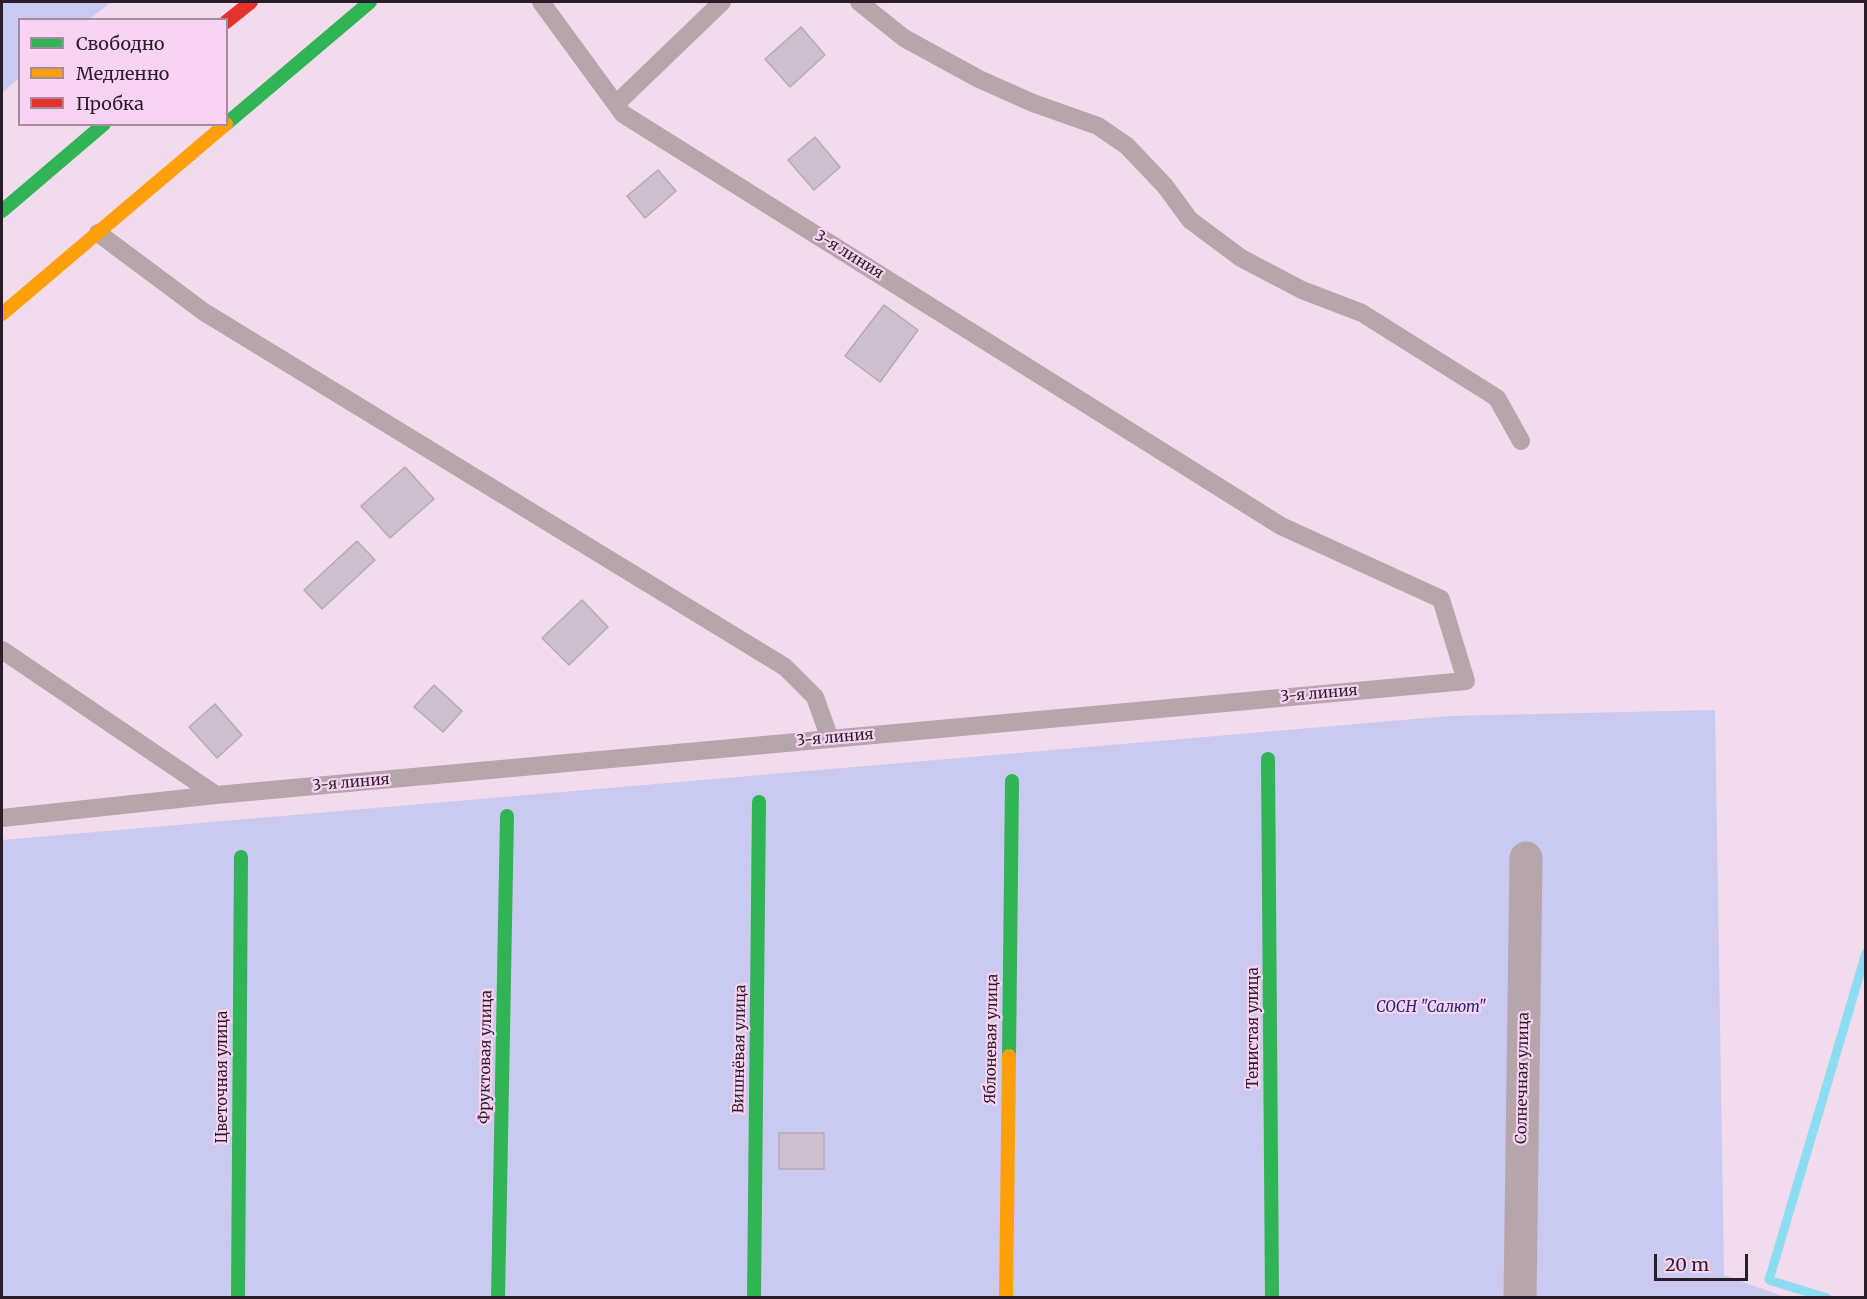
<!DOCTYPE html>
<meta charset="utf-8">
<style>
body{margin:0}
#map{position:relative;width:1867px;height:1299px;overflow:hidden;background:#f1dbec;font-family:Merriweather,serif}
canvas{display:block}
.frame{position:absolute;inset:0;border:3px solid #2a1c28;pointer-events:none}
.legend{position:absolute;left:18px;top:18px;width:210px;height:108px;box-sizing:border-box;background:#f9d3f2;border:2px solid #a68aa1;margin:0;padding:8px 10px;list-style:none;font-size:18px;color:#2a1c28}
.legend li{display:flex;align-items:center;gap:12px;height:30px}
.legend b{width:30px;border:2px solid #a68aa1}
.scale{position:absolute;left:1654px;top:1254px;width:94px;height:27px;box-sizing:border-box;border:3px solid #2a1c28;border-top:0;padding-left:8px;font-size:18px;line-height:21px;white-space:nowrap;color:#2a1c28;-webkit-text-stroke:4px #f9d3f2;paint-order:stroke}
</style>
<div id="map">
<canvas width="1867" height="1299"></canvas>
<div class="frame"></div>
<ul class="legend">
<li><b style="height:8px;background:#30b455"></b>Свободно</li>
<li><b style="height:8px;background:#ff9f0a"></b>Медленно</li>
<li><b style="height:8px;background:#e5322d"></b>Пробка</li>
</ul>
<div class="scale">20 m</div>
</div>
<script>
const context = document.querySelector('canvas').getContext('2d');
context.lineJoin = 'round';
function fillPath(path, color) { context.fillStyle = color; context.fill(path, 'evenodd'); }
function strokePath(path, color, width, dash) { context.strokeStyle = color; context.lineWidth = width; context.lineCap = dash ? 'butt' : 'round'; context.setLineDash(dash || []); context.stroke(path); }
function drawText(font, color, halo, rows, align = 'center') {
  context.font = font + ' Merriweather,serif'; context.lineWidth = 4.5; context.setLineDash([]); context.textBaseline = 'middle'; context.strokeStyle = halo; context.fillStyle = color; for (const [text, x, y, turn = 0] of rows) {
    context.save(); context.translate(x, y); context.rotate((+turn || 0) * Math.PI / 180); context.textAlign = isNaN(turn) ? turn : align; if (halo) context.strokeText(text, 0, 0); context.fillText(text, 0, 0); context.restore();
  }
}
fillPath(new Path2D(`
 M2,2H111L90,19L20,20L19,78L2,93Z
 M1715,710L1724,1275L1785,1297L2,1298V840L1450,716Z`), '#cac9f0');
strokePath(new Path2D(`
 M1827,1298L1769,1280L1866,953`), '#8cdcf2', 9);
const building = new Path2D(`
 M801,27L825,55L790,87L765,59Z
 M815,137L840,167L814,190L788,160Z
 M658,170L676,191L645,218L627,196Z
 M884,305L918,330L880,382L845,356Z
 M405,467L434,499L390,538L361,506Z
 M357,541L375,560L322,609L304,590Z
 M582,600L608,627L569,665L542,638Z
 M434,685L462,711L443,732L414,707Z
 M215,704L242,735L217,758L189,727Z
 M779,1133H824V1169H779Z`);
fillPath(building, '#cdbfce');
strokePath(building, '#b6a8b6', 1.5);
strokePath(new Path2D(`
 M859,2L904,38L979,79L1033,103L1098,126L1127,146L1165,186L1190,220L1241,258L1302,290L1362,313L1497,398L1521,441
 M616,104L722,2
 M98,233L204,312L785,667L815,697L830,739
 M2,650L216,795
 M2,818L216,795L1466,681L1441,599L1281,526L623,114L541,2`), '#b6a5ab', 18);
strokePath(new Path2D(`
 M1520,1298L1526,858`), '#b6a5ab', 33);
strokePath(new Path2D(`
 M226,124L370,2
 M2,211L104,124
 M1268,759L1272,1298
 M1009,1056L1012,781
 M238,1298L241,857
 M498,1298L507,816
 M754,1298L759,802`), '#30b455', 14);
strokePath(new Path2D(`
 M2,314L226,124
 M1006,1298L1009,1056`), '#ff9f0a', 14);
strokePath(new Path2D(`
 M226,22L251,2`), '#e5322d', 14);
drawText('15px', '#2a1c28', '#f9d3f2', [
 ["3-я линия",849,255,32],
 ["3-я линия",1319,694,-5],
 ["3-я линия",835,738,-5],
 ["3-я линия",351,783,-5],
 ["Тенистая улица",1254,1028,-90],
 ["Яблоневая улица",992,1039,-89],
 ["Вишнёвая улица",740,1049,-89],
 ["Фруктовая улица",486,1057,-89],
 ["Цветочная улица",223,1077,-90],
 ["Солнечная улица",1523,1078,-89]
]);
drawText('italic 15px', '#1f257b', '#f9d3f2', [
 ["СОСН \"Салют\"",1431,1008]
]);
</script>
